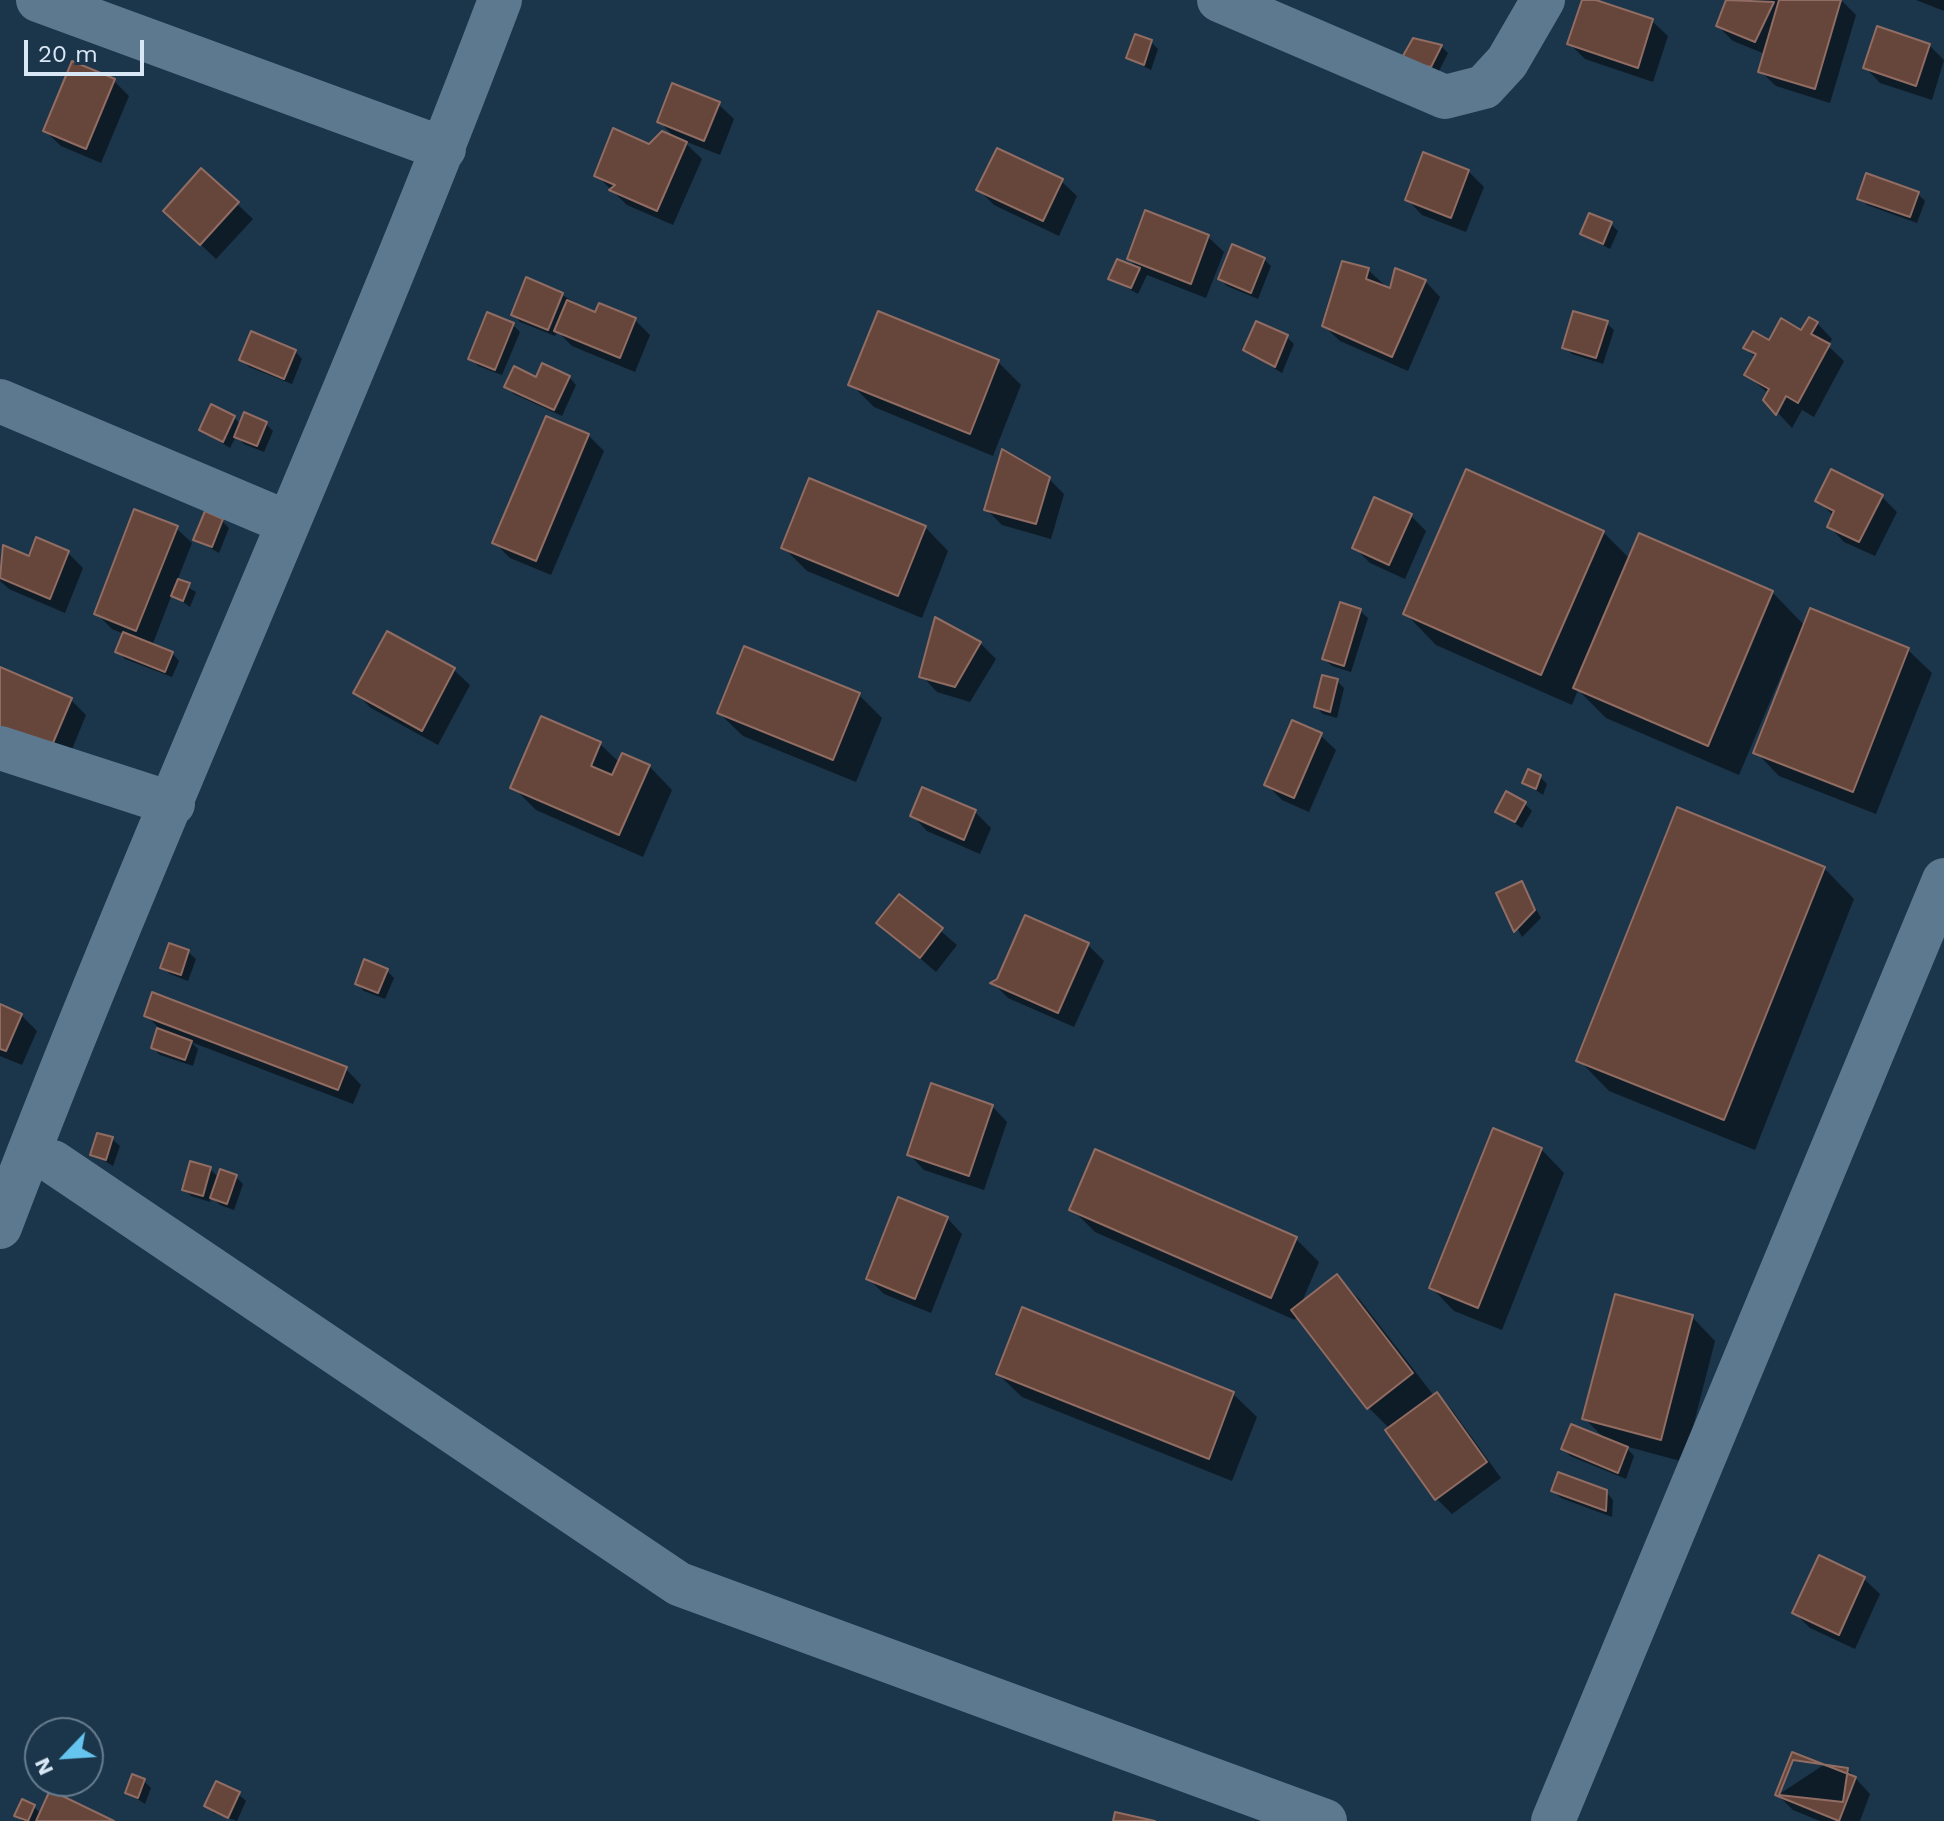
<!DOCTYPE html>
<style>
body{margin:0}
#map{position:relative;width:1944px;height:1821px;overflow:hidden;background:#1b354a;font-family:"Work Sans",sans-serif}
canvas{display:block}
.north{position:absolute;left:24px;top:1717px;width:80px;height:80px;box-sizing:border-box;background:#1b354a;border:2px solid #677d8f;border-radius:50%;rotate:245deg;font-size:22px;font-weight:700;line-height:32px;text-align:center;color:#d9e8f6}
.north::after{content:'';display:block;margin:auto;width:28px;height:36px;background:#65c5ef;clip-path:polygon(50% 0,100% 100%,50% 72%,0 100%)}
.scale{position:absolute;left:24px;top:40px;width:120px;height:36px;box-sizing:border-box;border:4px solid #d9e8f6;border-top:0;padding-left:10px;font-size:24px;line-height:28px;white-space:nowrap;color:#d9e8f6;-webkit-text-stroke:6px #1b354a;paint-order:stroke}
</style>
<div id="map">
<canvas width="1944" height="1821"></canvas>
<div class="north">N</div>
<div class="scale">20 m</div>
</div>
<script>
const context = document.querySelector('canvas').getContext('2d');
context.lineJoin = 'round';
function fillPath(path, color) { context.fillStyle = color; context.fill(path, 'evenodd'); }
function strokePath(path, color, width, dash) { context.strokeStyle = color; context.lineWidth = width; context.lineCap = dash ? 'butt' : 'round'; context.setLineDash(dash || []); context.stroke(path); }
fillPath(new Path2D(`
 M1584,0L1652,21L1668,36L1653,82L1585,59L1570,44Z
 M1728,0H1841L1856,15L1830,103L1776,86L1760,71L1765,54L1733,41L1718,26Z
 M1944,0V11L1916,0Z
 M1151,42L1158,49L1151,70L1128,58Z
 M1929,45L1944,60L1932,100L1880,83L1865,67Z
 M1441,46L1448,53L1438,73L1409,68Z
 M114,81L129,96L101,163L61,146L45,131Z
 M718,104L734,119L720,155L682,140L702,159L673,225L627,205L596,175L649,146L677,140L659,121Z
 M1468,171L1484,187L1466,232L1422,215L1407,199Z
 M1061,181L1077,196L1059,236L994,205L979,190Z
 M1918,194L1925,201L1917,223L1867,205L1860,198Z
 M237,204L253,219L216,259L181,226Z
 M1611,224L1618,231L1610,249L1582,234Z
 M1208,237L1224,252L1206,298L1147,275L1138,294L1110,278L1118,261L1141,271L1129,259Z
 M1264,259L1271,266L1258,299L1227,286L1220,279Z
 M1368,270L1391,291L1425,281L1440,297L1408,371L1340,341L1324,326Z
 M562,295L596,314L635,320L650,335L635,372L572,346L557,331L555,336L520,322L513,314Z
 M1606,323L1614,330L1603,364L1572,354L1565,347Z
 M1817,323L1832,339L1828,346L1844,361L1814,417L1802,410L1792,428L1766,400L1769,394L1747,375L1756,358L1746,348L1802,333Z
 M513,325L520,332L502,375L478,366L471,358Z
 M1287,337L1294,344L1282,373L1245,350Z
 M295,351L302,359L292,384L249,367L242,360Z
 M998,362L1021,385L993,456L874,407L851,384Z
 M569,377L576,385L562,416L514,394L507,387L537,379Z
 M234,417L241,425L266,424L273,431L264,452L244,444L236,436L230,448L201,430Z
 M588,435L604,451L551,575L510,558L495,543Z
 M1049,479L1064,494L1051,539L1002,525L986,509Z
 M1882,497L1897,512L1875,556L1844,542L1829,526L1834,516L1818,501Z
 M1410,515L1426,531L1405,579L1370,563L1354,547Z
 M222,521L229,528L219,553L195,539Z
 M925,527L948,551L922,618L807,571L784,548Z
 M176,528L192,543L177,581L196,592L190,607L172,594L152,646L172,653L179,661L172,677L125,659L118,652L124,634L112,629L96,613Z
 M1603,532L1630,559L1772,592L1805,626L1908,650L1932,673L1876,814L1779,776L1756,752L1795,653L1791,652L1739,775L1606,718L1578,690L1572,705L1436,645L1406,614Z
 M4,548L30,558L68,553L83,568L65,613L9,589L0,581Z
 M1341,605L1360,611L1368,618L1351,672L1332,666L1324,659Z
 M936,620L980,643L996,659L970,702L937,692L922,676Z
 M388,633L454,670L470,685L438,745L371,708L356,693Z
 M0,669L71,700L86,715L66,764Z
 M1337,681L1344,688L1337,718L1323,714L1316,707Z
 M858,694L882,718L856,782L743,736L719,713Z
 M1320,735L1336,750L1309,812L1282,800L1266,784Z
 M600,744L620,763L649,766L672,790L643,857L536,810L513,787Z
 M1540,777L1547,784L1543,795L1524,782Z
 M923,790L975,812L991,828L980,854L927,831L912,815Z
 M1524,803L1532,811L1522,828L1497,812Z
 M1824,868L1854,899L1755,1150L1609,1091L1579,1060Z
 M1521,883L1541,918L1522,937L1499,894Z
 M900,896L957,945L936,972L879,923Z
 M1026,917L1088,945L1104,961L1074,1027L1008,998L993,983L998,981Z
 M188,952L196,959L188,981L170,974L163,967Z
 M386,970L394,978L385,999L364,991L357,984Z
 M0,1006L21,1015L37,1031L22,1065L0,1056Z
 M146,1015L346,1069L361,1085L353,1104L191,1042L198,1049L193,1066L160,1055L153,1048L159,1028Z
 M992,1106L1007,1122L984,1190L924,1170L909,1154Z
 M99,1135L112,1139L120,1146L113,1166L93,1154Z
 M1541,1149L1564,1173L1502,1330L1454,1311L1431,1287Z
 M210,1169L219,1178L236,1177L243,1184L234,1210L220,1205L211,1196L210,1202L191,1196L184,1189Z
 M1072,1209L1296,1239L1319,1262L1301,1304L1337,1277L1360,1300L1434,1396L1437,1394L1452,1410L1501,1478L1452,1514L1437,1499L1390,1429L1368,1407L1297,1315L1295,1320L1095,1232Z
 M947,1218L962,1234L931,1313L884,1294L868,1278Z
 M1023,1310L1233,1394L1257,1417L1232,1481L1022,1397L998,1374Z
 M1692,1317L1715,1341L1684,1462L1625,1446L1634,1456L1626,1479L1570,1456L1563,1448L1606,1440L1585,1419Z
 M1553,1491L1606,1492L1613,1500L1612,1517L1561,1498Z
 M1864,1579L1880,1594L1855,1649L1810,1628L1795,1613Z
 M88,1744L100,1754L89,1781L88,1780Z
 M1822,1766L1848,1770L1870,1794L1860,1821H1820L1793,1810L1778,1795Z
 M144,1781L151,1788L145,1804L127,1792Z
 M238,1794L246,1801L237,1821L214,1813L207,1805Z
 M34,1807L41,1814L109,1821H22L17,1815Z`), '#0007');
const building = new Path2D(`
 M1582,0H1596L1653,19L1638,68L1567,44Z
 M1726,0L1774,2L1755,42L1716,26Z
 M1779,0H1841L1815,89L1758,72Z
 M1877,26L1930,44L1916,86L1863,68Z
 M1135,34L1152,40L1144,65L1126,58Z
 M1413,38L1442,45L1431,67L1400,61Z
 M72,61L115,79L86,149L43,131Z
 M672,83L720,102L704,141L657,122Z
 M613,128L649,144L662,131L687,142L657,211L609,190L615,185L594,176Z
 M997,148L1063,179L1043,221L976,190Z
 M1423,152L1469,170L1451,218L1405,200Z
 M201,168L239,202L200,245L163,211Z
 M1866,173L1919,192L1910,217L1857,199Z
 M1145,210L1209,235L1191,284L1127,259Z
 M1589,213L1612,222L1603,244L1580,234Z
 M1232,244L1265,258L1251,293L1218,279Z
 M1117,259L1140,268L1131,288L1108,279Z
 M1342,261L1369,268L1366,279L1390,288L1395,268L1426,280L1392,357L1322,326Z
 M526,277L563,293L548,330L511,315Z
 M567,300L595,312L599,303L636,318L620,358L554,331Z
 M878,311L999,360L970,434L848,385Z
 M1573,311L1608,321L1596,358L1562,348Z
 M487,312L514,323L495,370L468,359Z
 M1809,317L1818,322L1811,334L1830,344L1798,403L1786,396L1776,415L1763,400L1769,389L1744,375L1756,354L1743,348L1753,331L1769,340L1781,318L1801,330Z
 M1256,321L1288,335L1275,367L1243,350Z
 M251,331L296,350L284,379L239,360Z
 M542,363L570,376L554,410L504,387L514,366L536,377Z
 M211,404L235,416L223,442L199,430Z
 M244,412L267,422L257,446L234,437Z
 M546,416L589,434L536,561L492,543Z
 M1002,449L1050,477L1036,524L984,510Z
 M1466,469L1604,531L1541,675L1403,614Z
 M1831,469L1883,495L1859,542L1827,527L1834,511L1815,501Z
 M809,478L926,526L898,596L781,548Z
 M1374,497L1412,514L1389,565L1352,548Z
 M134,509L178,526L136,631L94,614Z
 M205,511L223,519L212,547L193,540Z
 M1639,533L1773,591L1708,746L1573,688Z
 M36,537L69,551L50,599L0,578L3,545L29,556Z
 M178,579L190,583L183,601L171,596Z
 M1340,602L1361,609L1344,666L1322,659Z
 M1810,608L1909,648L1853,792L1753,753Z
 M935,617L981,642L955,687L919,677Z
 M387,631L455,668L422,731L353,693Z
 M123,632L173,652L165,672L115,652Z
 M744,646L860,693L833,760L717,713Z
 M0,667L72,698L50,750L0,728Z
 M1322,675L1338,679L1330,712L1314,707Z
 M541,716L601,742L591,766L612,775L622,753L650,765L619,835L510,788Z
 M1292,720L1322,733L1294,798L1264,785Z
 M1528,769L1541,775L1536,789L1522,783Z
 M922,787L976,810L964,840L910,816Z
 M1506,791L1526,802L1515,822L1495,812Z
 M1677,807L1825,867L1724,1120L1576,1061Z
 M1522,881L1535,910L1514,932L1496,893Z
 M899,894L943,928L920,958L876,923Z
 M1025,915L1089,943L1058,1013L990,983L997,979Z
 M169,943L189,950L181,975L160,968Z
 M364,959L388,969L378,993L355,984Z
 M152,992L347,1067L338,1090L144,1016Z
 M0,1004L22,1014L6,1051L0,1049Z
 M157,1028L192,1041L185,1060L151,1048Z
 M931,1083L993,1105L969,1176L907,1155Z
 M1493,1128L1542,1148L1478,1308L1429,1288Z
 M97,1133L113,1137L106,1160L90,1155Z
 M1095,1149L1297,1237L1271,1298L1069,1210Z
 M190,1161L211,1167L203,1196L182,1190Z
 M220,1169L237,1175L227,1204L210,1198Z
 M898,1197L948,1217L915,1299L866,1279Z
 M1337,1274L1413,1373L1367,1409L1291,1310Z
 M1615,1294L1693,1315L1661,1440L1582,1419Z
 M1022,1307L1234,1392L1209,1459L996,1374Z
 M1437,1392L1487,1462L1435,1500L1385,1430Z
 M1571,1424L1628,1447L1618,1473L1561,1449Z
 M1558,1472L1607,1490L1606,1511L1551,1491Z
 M1819,1555L1865,1577L1839,1635L1792,1613Z
 M1792,1752L1856,1777L1839,1821L1775,1795Z
 M1793,1760L1848,1768L1843,1802L1779,1795Z
 M132,1774L145,1779L138,1798L125,1793Z
 M216,1781L240,1792L228,1818L204,1806Z
 M50,1790L114,1821H36Z
 M22,1799L35,1805L28,1821L14,1816Z
 M1115,1812L1155,1821H1113Z`);
fillPath(building, '#66453b');
strokePath(building, '#906c62', 2);
strokePath(new Path2D(`
 M38,0L444,149
 M1219,0L1445,97L1484,87L1507,62L1543,0
 M0,401L286,522
 M0,748L173,804
 M53,1162L679,1584L1325,1821
 M0,1227C157,814 344,413 500,0
 M1553,1821L1944,880`), '#5d7990', 44);
</script>
